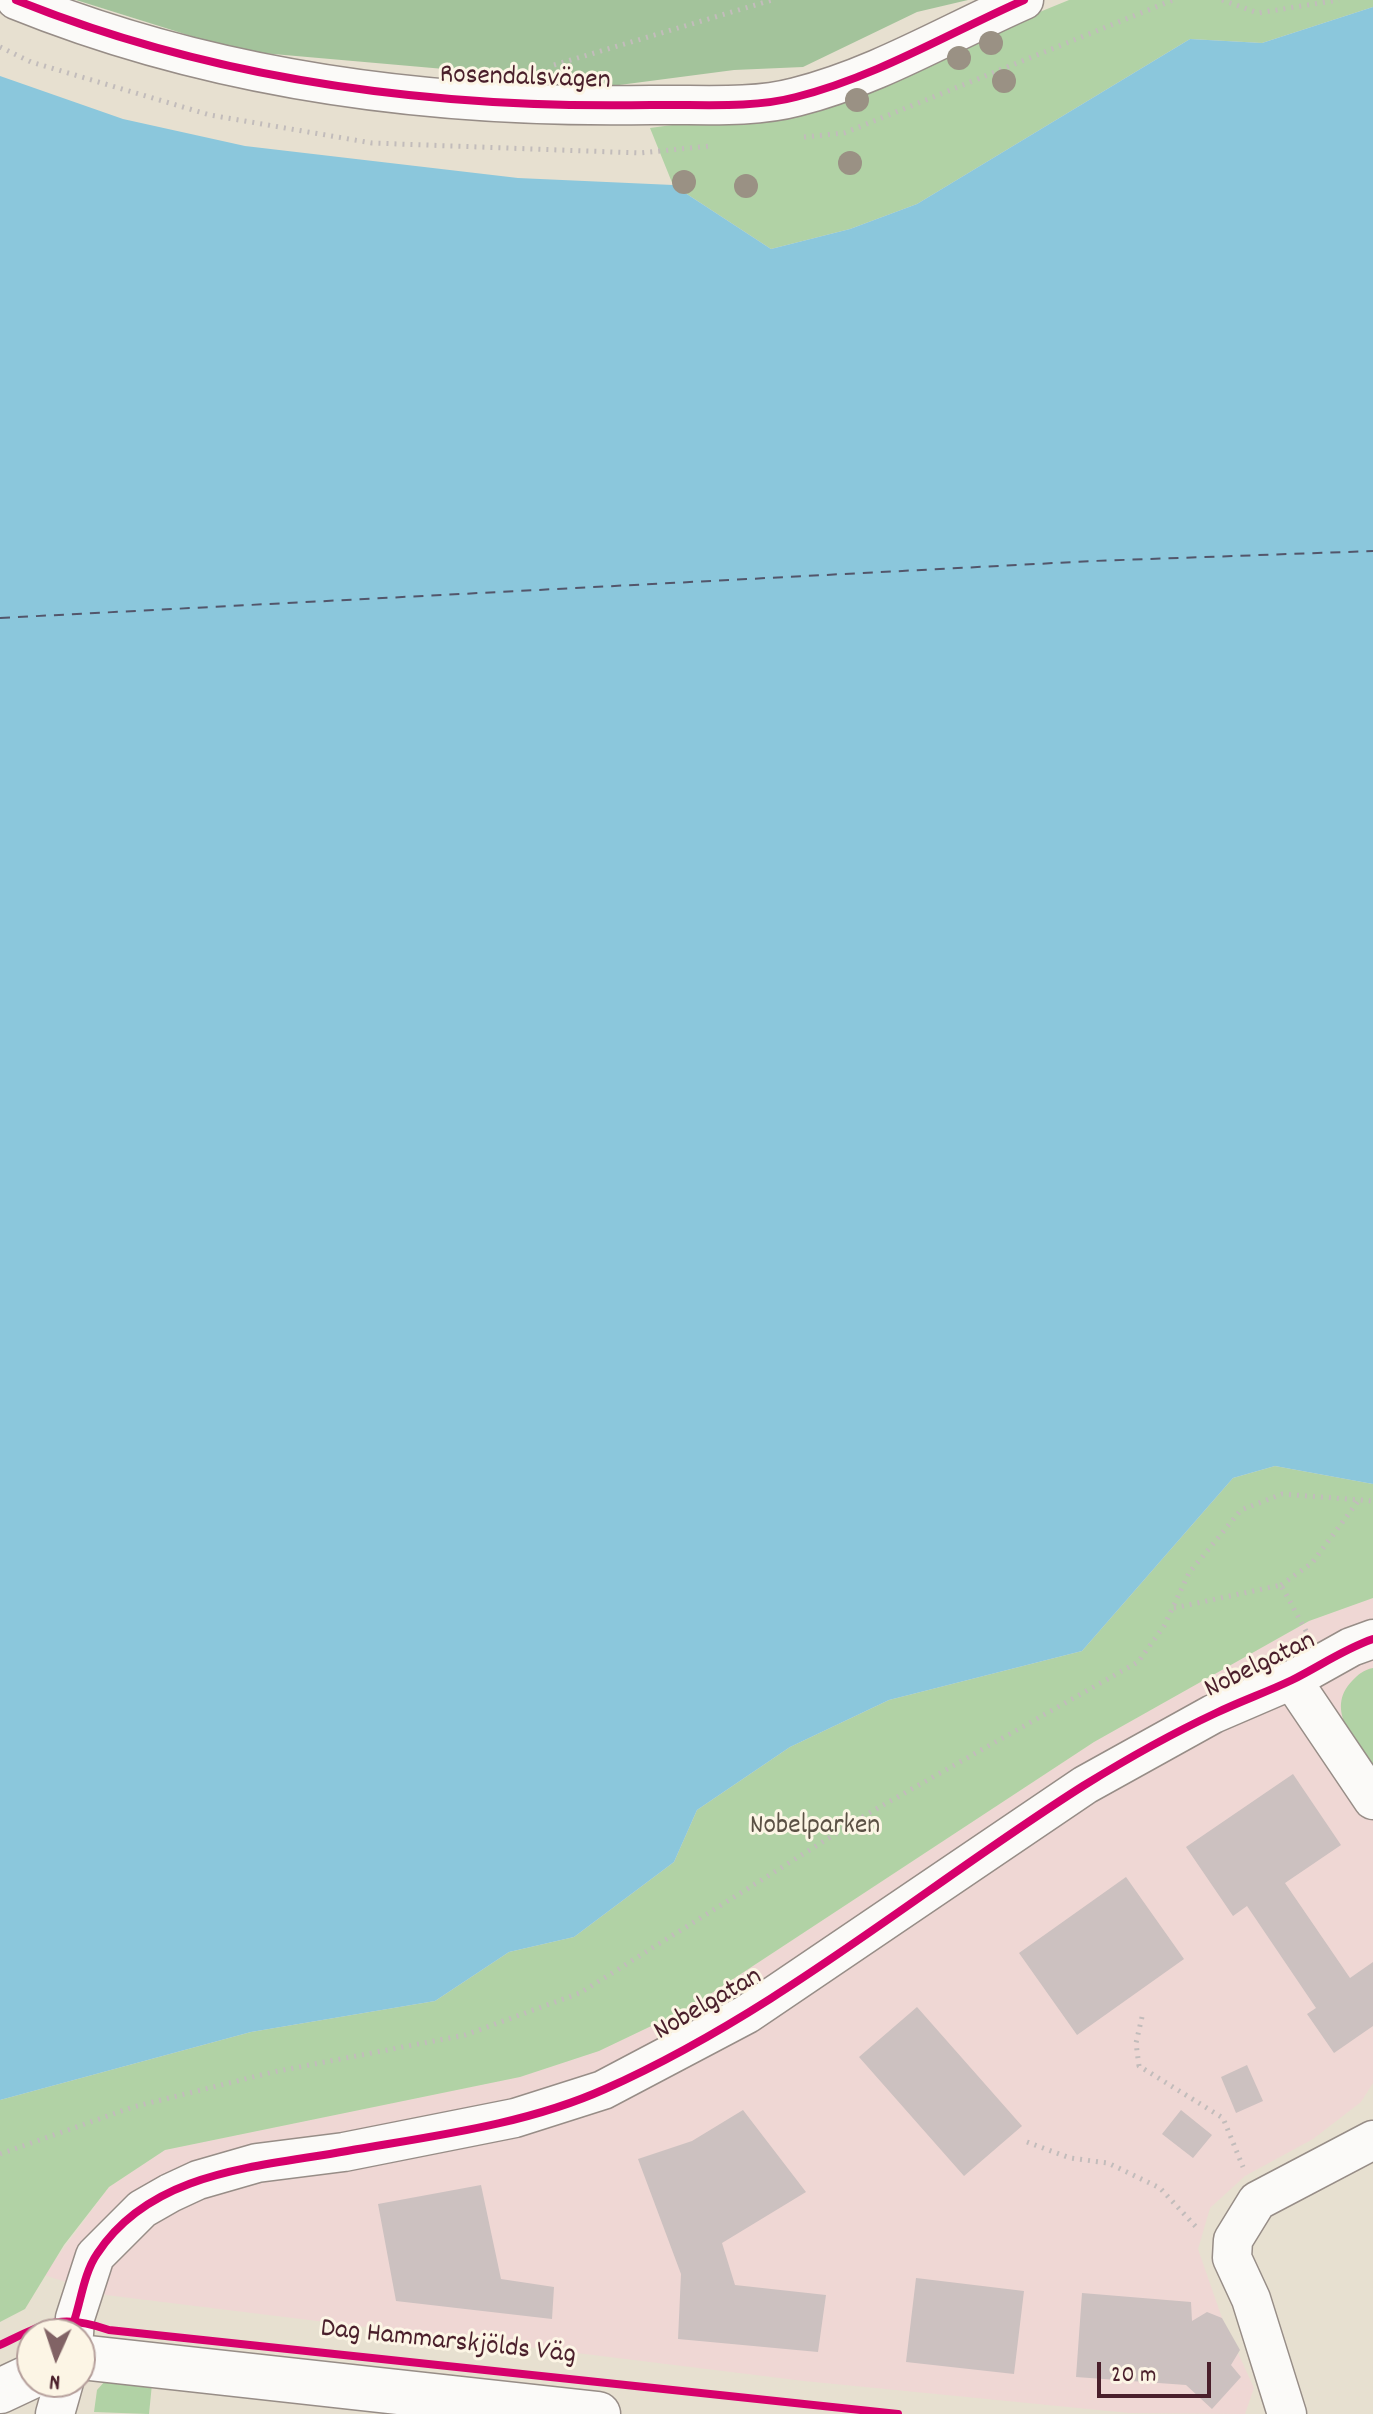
<!DOCTYPE html>
<meta charset="utf-8">
<style>
body{margin:0}
#map{position:relative;width:1373px;height:2414px;overflow:hidden;background:#e7e0d0;font-family:Dekko,sans-serif}
canvas{display:block}
.north{position:absolute;left:16px;top:2318px;width:80px;height:80px;box-sizing:border-box;background:#fcf5e5;border:2px solid #b59f9b;border-radius:50%;rotate:183deg;font-size:22px;font-weight:700;line-height:32px;text-align:center;color:#4a1f2b}
.north::after{content:'';display:block;margin:auto;width:28px;height:36px;background:#816365;clip-path:polygon(50% 0,100% 100%,50% 72%,0 100%)}
.scale{position:absolute;left:1097px;top:2362px;width:114px;height:36px;box-sizing:border-box;border:4px solid #4a1f2b;border-top:0;padding-left:10px;font-size:24px;line-height:28px;white-space:nowrap;color:#4a1f2b;-webkit-text-stroke:6px #fcf5e5;paint-order:stroke}
</style>
<div id="map">
<canvas width="1373" height="2414"></canvas>
<div class="north">N</div>
<div class="scale">20 m</div>
</div>
<script>
const context = document.querySelector('canvas').getContext('2d');
context.lineJoin = 'round';
function fillPath(path, color) { context.fillStyle = color; context.fill(path, 'evenodd'); }
function strokePath(path, color, width, dash) { context.strokeStyle = color; context.lineWidth = width; context.lineCap = dash ? 'butt' : 'round'; context.setLineDash(dash || []); context.stroke(path); }
function drawText(font, color, halo, rows, align = 'center') {
  context.font = font + ' Dekko,sans-serif'; context.lineWidth = 6; context.setLineDash([]); context.textBaseline = 'middle'; context.strokeStyle = halo; context.fillStyle = color; for (const [text, x, y, turn = 0] of rows) {
    context.save(); context.translate(x, y); context.rotate((+turn || 0) * Math.PI / 180); context.textAlign = isNaN(turn) ? turn : align; if (halo) context.strokeText(text, 0, 0); context.fillText(text, 0, 0); context.restore();
  }
}
fillPath(new Path2D(`
 M1373,1598V2083L1361,2102L1313,2139L1245,2176L1210,2208L1198,2249L1222,2318L1254,2388L1245,2414L1129,2413L804,2381L106,2295L44,2275L109,2187L165,2150L520,2077L599,2051L689,2008L1094,1742L1309,1621Z`), '#efd7d4');
fillPath(new Path2D(`
 M1069,0H1373V7L1262,43L1190,39L917,204L850,229L771,249L673,185L650,128L781,110L861,85Z
 M1275,1466L1373,1484V1598L1309,1621L1094,1742L689,2008L599,2051L520,2077L165,2150L109,2187L64,2245L25,2309L0,2322V2100L251,2032L435,2001L509,1952L574,1937L674,1862L697,1810L790,1747L889,1700L1082,1651L1233,1478Z
 M1373,1668V1770C1356,1742 1324,1710 1352,1681C1359,1674 1363,1670 1373,1668Z
 M105,2381L152,2384L149,2414L94,2412L97,2390Z`), '#b1d2a5');
fillPath(new Path2D(`
 M76,0H968L917,12L803,67L734,70L604,87L581,81L239,51Z`), '#a3c39b');
fillPath(new Path2D(`
 M1373,7V1484L1275,1466L1233,1478L1082,1651L889,1700L790,1747L697,1810L674,1862L574,1937L509,1952L435,2001L251,2032L0,2100V76L123,119L245,146L518,178L673,185L771,249L850,229L917,204L1190,39L1262,43Z`), '#8bc7dc');
strokePath(new Path2D(`
 M0,618L1093,561L1373,551`), '#53566b', 2, [10, 8]);
fillPath(new Path2D(`
 M1293,1774L1341,1845L1285,1883L1350,1978L1373,1962V2026L1334,2053L1307,2014L1316,2008L1247,1906L1233,1916L1186,1847Z
 M1126,1877L1184,1959L1077,2035L1019,1953Z
 M917,2007L1022,2126L964,2176L859,2057Z
 M1247,2065L1263,2101L1236,2113L1221,2077Z
 M743,2110L806,2192L722,2243L735,2285L826,2295L818,2352L678,2339L681,2274L638,2159L692,2141Z
 M1181,2110L1212,2135L1193,2158L1162,2134Z
 M481,2185L501,2279L554,2287L552,2319L396,2301L378,2204Z
 M916,2278L1024,2291L1014,2374L906,2362Z
 M1082,2293L1191,2302L1192,2321L1207,2312L1222,2318L1240,2350L1231,2365L1241,2377L1212,2409L1186,2385L1076,2377Z`), '#ccc1c0');
const minor = new Path2D(`
 M16,0C219,82 434,109 651,105C697,104 751,109 796,97C876,77 949,33 1024,0
 M1292,1680L1373,1800
 M74,2334L75,2318L95,2256L142,2209L170,2193L198,2180L257,2163L344,2152L515,2118L603,2090L747,2014L1085,1785L1213,1714L1292,1680L1351,1647L1373,1639
 M55,2414L64,2382
 M1287,2414L1251,2299L1232,2258L1233,2240L1257,2201L1373,2140`);
const tertiary = new Path2D(`
 M80,2357L598,2414
 M0,2391L32,2376`);
strokePath(minor, '#978d87', 41);
strokePath(tertiary, '#978d87', 47);
strokePath(new Path2D(`
 M1222,0L1258,13L1339,0
 M0,47L31,62L210,115L372,143L640,153L710,146
 M554,65L772,0
 M804,137L844,133L1173,0
 M1281,1585L1312,1563L1359,1500
 M1174,1608L1281,1585L1306,1631
 M1142,2017L1136,2043L1139,2066L1223,2118L1243,2167
 M1027,2142L1070,2158L1108,2163L1160,2188L1198,2229
 M0,2154L133,2107L273,2072L465,2035L580,1993L869,1813L1138,1662L1164,1626L1189,1573L1241,1510L1282,1494L1373,1501`), '#c2bcbb', 5, [2, 6]);
strokePath(minor, '#fbfaf8', 38);
strokePath(tertiary, '#fbfaf8', 44);
strokePath(new Path2D(`
 M16,0C219,82 434,109 651,105C697,104 751,109 796,97C876,77 949,33 1024,0
 M75,2318C81,2299 85,2271 97,2254C152,2170 260,2167 347,2151C432,2136 525,2125 605,2089C778,2012 924,1887 1083,1786C1125,1760 1171,1734 1216,1713C1241,1701 1267,1692 1292,1680C1320,1666 1344,1649 1373,1639
 M0,2345C46,2323 60,2313 109,2330L898,2414`), '#d6006c', 8);
context.fillStyle = '#9a9184';
for (const [x, y] of [
 [991,43],
 [959,58],
 [1004,81],
 [857,100],
 [850,163],
 [684,182],
 [746,186]
]) { context.beginPath(); context.arc(x, y, 12, 0, 2 * Math.PI); context.fill(); }
drawText('28px', '#4a1f2b', '#fcf5e5', [
 ["Rosendalsvägen",525,80,2],
 ["Nobelgatan",1261,1667,-26],
 ["Nobelgatan",709,2006,-30],
 ["Dag Hammarskjölds Väg",448,2344,6]
]);
drawText('28px', '#5b5145', '#fcf5e5', [
 ["Nobelparken",815,1828]
]);
</script>
